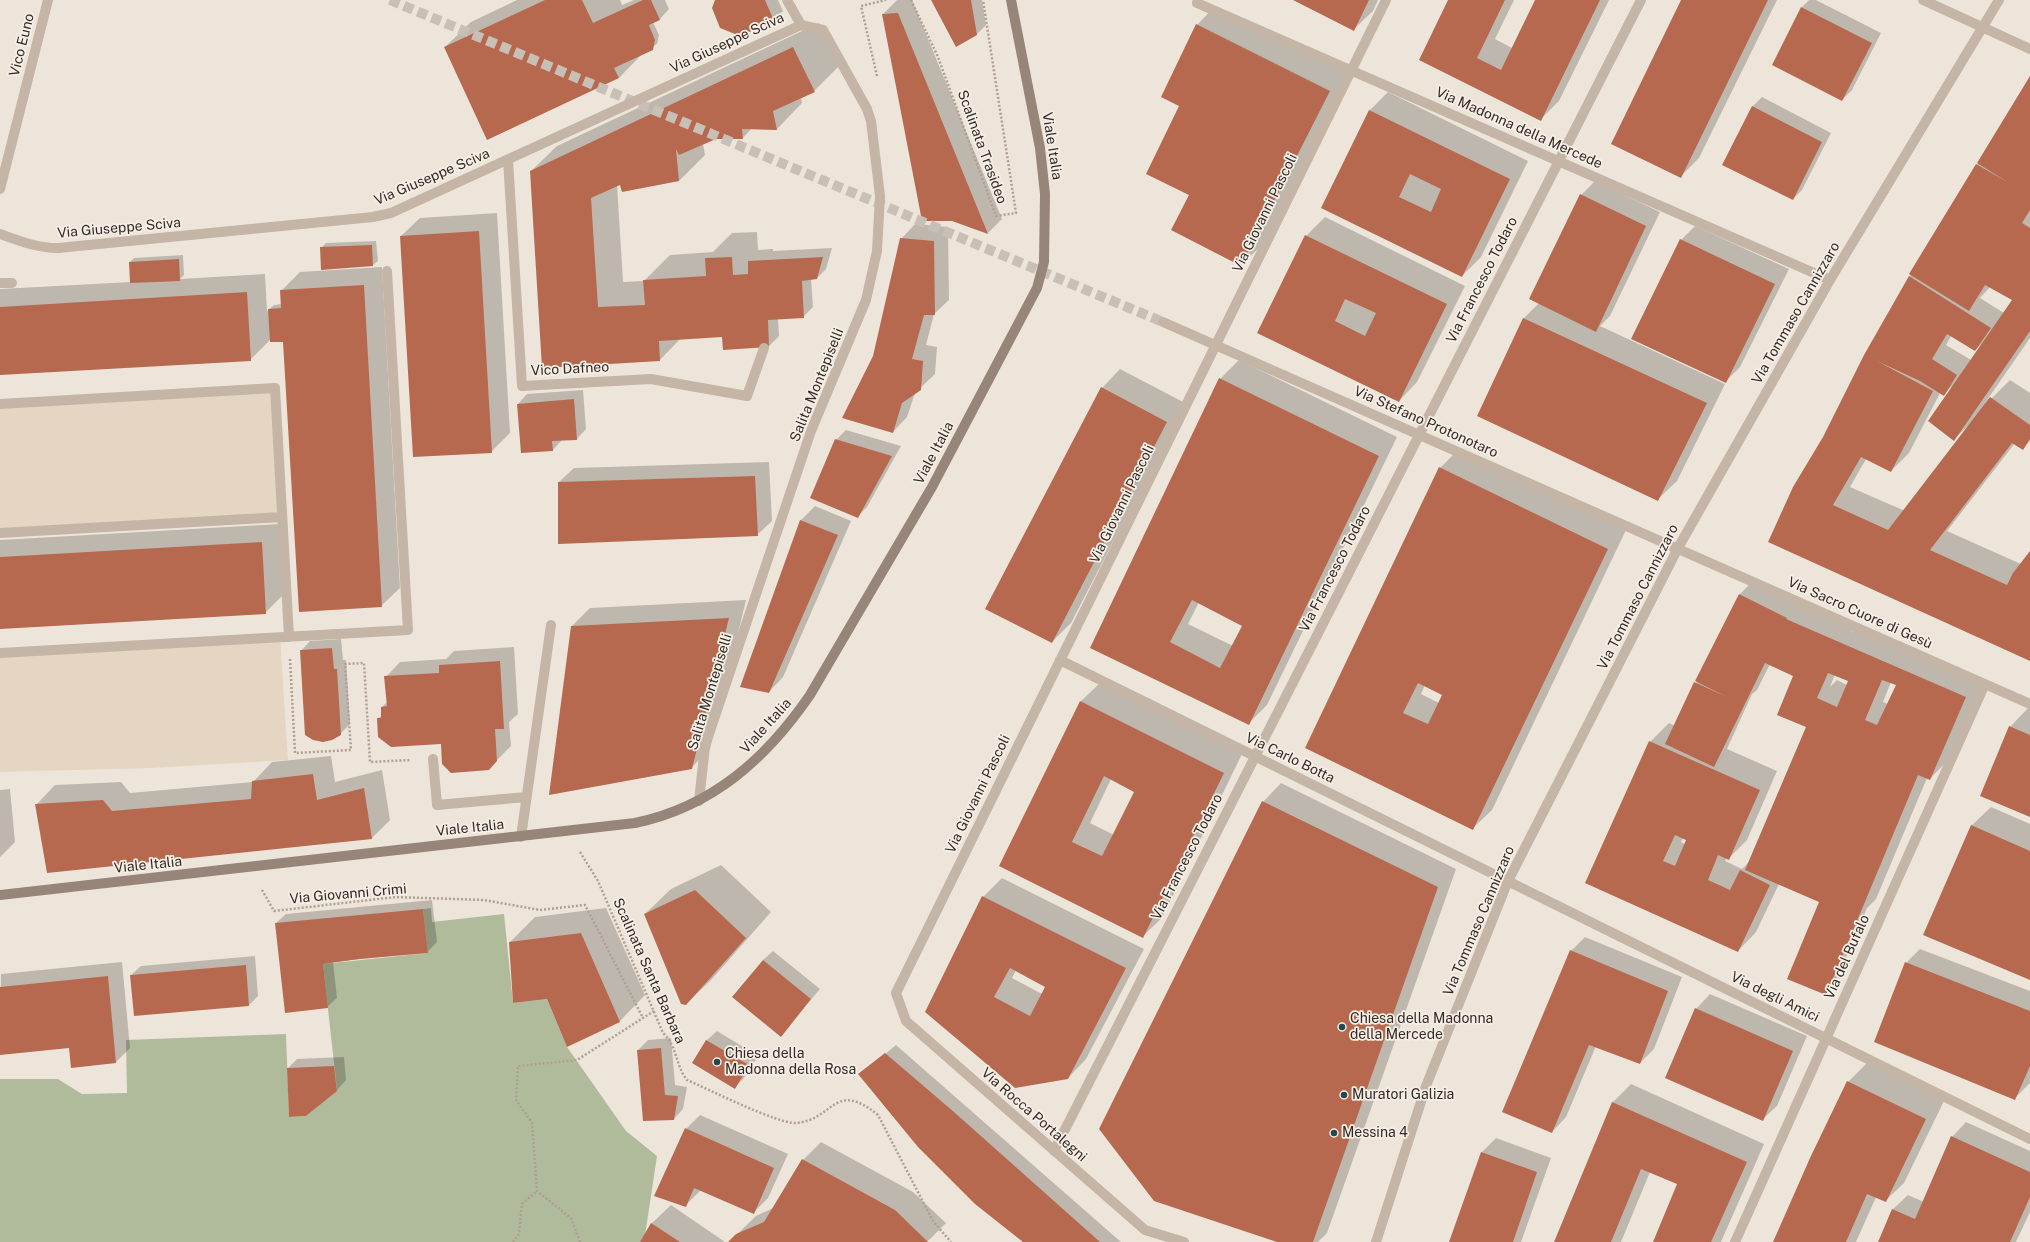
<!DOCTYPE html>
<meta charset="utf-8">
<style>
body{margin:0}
canvas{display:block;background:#eee5da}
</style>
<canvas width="2030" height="1242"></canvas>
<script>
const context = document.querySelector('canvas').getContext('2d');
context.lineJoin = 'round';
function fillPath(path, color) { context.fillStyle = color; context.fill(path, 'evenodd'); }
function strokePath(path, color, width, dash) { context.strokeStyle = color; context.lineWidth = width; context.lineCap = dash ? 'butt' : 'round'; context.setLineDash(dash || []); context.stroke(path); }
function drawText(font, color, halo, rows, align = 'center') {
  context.font = font + ' "Public Sans",sans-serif'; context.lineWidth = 3.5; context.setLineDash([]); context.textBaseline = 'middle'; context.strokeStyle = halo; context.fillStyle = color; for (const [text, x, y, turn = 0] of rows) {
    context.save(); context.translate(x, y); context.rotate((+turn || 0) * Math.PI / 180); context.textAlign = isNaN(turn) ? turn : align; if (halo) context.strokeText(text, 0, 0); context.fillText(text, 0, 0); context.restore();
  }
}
fillPath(new Path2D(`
 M431,908L432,922L504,914L513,1003L547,999L567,1047L626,1131L657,1156L644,1242H0V1079H58L82,1094L127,1093L126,1040L286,1034L289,1117L306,1116L337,1090L323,964L428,953L423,909Z`), '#b0bb9c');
fillPath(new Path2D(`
 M275,388L282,517L0,533V404Z
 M280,637L288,760L152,768L0,772V653Z`), '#e4d6c2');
fillPath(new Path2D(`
 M517,0H620L622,5L634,0H665L669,9L660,19L653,22L659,35L657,44L643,53L619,78L445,47L471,22Z
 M716,0H778L783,11L773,20Z
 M897,0H912L1002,219L988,233L952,220L883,14Z
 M932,0H982L986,25L976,35Z
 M1295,0H1378L1373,11L1354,29Z
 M1449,0H1514L1495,39L1512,48L1536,0H1609L1559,101L1541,119L1420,59Z
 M1682,0H1777L1699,158L1680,177Z
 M1809,0H1816L1881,33L1852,90L1842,100L1773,65L1802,7Z
 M1215,6L1348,73L1260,247L1241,265L1190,194L1181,105L1197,25Z
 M819,23L839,66L814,91L801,98L802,103L777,129L752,128L743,138H716L703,144L705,155L679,181L623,191L621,183L617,185L623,282L644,281L670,255L713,252L732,233L757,232L758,250L773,249V251L832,248L826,269L817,278L811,279L813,307L803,317L778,319L779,336L769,346H753L723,336L681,338L660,360L543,367L531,171L557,146Z
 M2030,77V338L1985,403L1986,404L2010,380L2030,393V441L2022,448L2015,443L1947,531L2021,564L2030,553V660L1770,542L1911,274ZM1990,287L2013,300L2004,313L1980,298ZM1951,336L1975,350L1983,343L1971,360L1946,345ZM1951,387L1954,439L1970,424L1905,511L1850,487L1866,459L1891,471L1909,453L1940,393L1943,395Z
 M1388,92L1528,161L1481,257L1462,276L1322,207L1370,110Z
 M1762,97L1831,133L1802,190L1793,199L1752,107Z
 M1595,181L1660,212L1610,316L1600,326L1725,384L1677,481L1658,499L1478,416L1524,318L1539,303L1581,195Z
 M497,213L510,433L491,452L401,236L420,218Z
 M1325,217L1465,286L1417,382L1399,401L1259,332L1306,236Z
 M915,224L948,227L949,300L934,314L926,345L937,347L935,374L915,393L907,417L893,432L874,356L901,239Z
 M1695,226L1789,269L1740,367L1725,382L1681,240Z
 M376,241L378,261L373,265L322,269L321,248L326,243Z
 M183,255L184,275L180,279L265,274L267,311L274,305L282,304L281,291L300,272L382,267L400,588L381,606L284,339H271L250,360L0,374V289L131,282L130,262L134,258Z
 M1239,360L1397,437L1267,705L1249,723L1091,647L1220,379ZM1199,602L1243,625L1233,646L1188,624Z
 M1120,369L1185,403L1071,623L1052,642L1102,388Z
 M583,390L586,429L577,439L562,440L553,450L521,452L518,404L527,394Z
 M846,430L901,446L867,507L857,517L836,440Z
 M1459,449L1626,530L1492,810L1473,828L1306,748L1440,468ZM1425,685L1444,694L1439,703L1421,694Z
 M769,462L772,521L757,535L559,482L574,468Z
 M815,506L851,521L783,677L769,692L742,687L801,520Z
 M280,524L284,594L265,613L0,628V540Z
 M1754,580L1854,629L1852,633L1860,625L1984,679L1948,760L1930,779L1927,778L1876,899L1867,908L1835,984L1826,994L1821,902L1779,884L1756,932L1738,951L1586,883L1650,742L1669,723L1675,726L1740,594ZM1770,664L1795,675L1807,726L1750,861L1742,869L1725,861L1727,858H1729L1747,840L1777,771L1727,749L1752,694L1757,690ZM1835,674L1849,680L1847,685L1837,680L1830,687ZM1891,682L1897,684L1888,704L1883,702ZM1683,838L1687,840L1685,844L1681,842Z
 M746,600L710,749L691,768L572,626L590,608Z
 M341,639L343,660H346L350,724L340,734L301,651L310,641Z
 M514,647L518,714L509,722L511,746L488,769L442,743L378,719L382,715V707L387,702L386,677L400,662L446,659L454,651Z
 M1100,683L1242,754L1162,918L1143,936L1001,865L1081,701ZM1111,779L1135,791L1114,835L1090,823Z
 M2028,708L2030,709V816L2010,727Z
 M331,756L335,782L382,770L390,820L372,838L48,872L37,804L55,785L121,782L130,793L253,782L272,762Z
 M1281,783L1456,869L1327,1233L1318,1242H1281L1263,802Z
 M10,789L15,842L0,857V790Z
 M1991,807L2030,824V979L1925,934L1972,825Z
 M721,865L771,912L712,979L686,1004L645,914L671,889Z
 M1002,878L1144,949L1086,1059L1068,1078L926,1012L983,897ZM1016,970L1046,987L1042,994L1012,978Z
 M432,900L437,942L427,952L333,962L337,998L327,1007L276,923L286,914Z
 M606,908L645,995L620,1021L568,1045L548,998L510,942L535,917Z
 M1585,937L1682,977L1654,1049L1640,1063L1596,1046L1566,1117L1552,1132L1571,951Z
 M1920,949L2030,991V1083L2015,1098L1906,963Z
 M773,951L820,989L781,1035L763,960Z
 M255,956L258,996L249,1005L131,975L141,966Z
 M122,962L130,1048L116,1062L72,1067L70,1047L0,1054L1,974Z
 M1710,994L1807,1036L1777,1106L1762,1120L1696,1009Z
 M717,1031L758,1056L744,1078L734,1088L693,1062L707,1040Z
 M671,1038L675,1085L687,1087L683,1109L674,1119L638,1050L648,1040Z
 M896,1045L1121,1242H1025L860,1075Z
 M344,1057L346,1080L337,1090L288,1068L297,1059Z
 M1867,1063L1944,1101L1904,1183L1885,1201L1876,1197L1856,1242H1774L1848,1082Z
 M1631,1084L1764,1144L1721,1242H1654L1678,1184L1650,1172L1621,1242H1555L1613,1102Z
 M700,1115L788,1154L768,1198L754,1212L701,1190L685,1206L686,1129Z
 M1966,1122L2030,1151V1212L2016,1242H1879L1893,1209L1908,1195L1924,1202L1952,1137Z
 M1496,1138L1551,1158L1521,1242H1450L1482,1152Z
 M821,1142L913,1192L946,1223L927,1242H729L756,1216L773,1208L803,1160Z
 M671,1205L725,1242H641L652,1223Z`), '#0003');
fillPath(new Path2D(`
 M545,0H582L593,23L643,0H651L660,20L649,25L655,40L653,50L614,68L619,78L487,140L444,47Z
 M715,0H765L774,21L740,36L720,28L712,8Z
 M931,0H971L977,35L956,47Z
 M1293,0H1369L1354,31Z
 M1448,0H1505L1477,58L1501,70L1535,0H1600L1541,121L1419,60Z
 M1681,0H1768L1681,178L1611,144Z
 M1801,7L1872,43L1842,101L1772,65Z
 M898,13L988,234L952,221H922L882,14Z
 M1196,24L1330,91L1241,266L1171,230L1189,195L1146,174L1179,106L1161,97Z
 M793,47L815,92L773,111L777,130L742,129L743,139H716L679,155L676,149L679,181L622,192L620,185L591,198L598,307L645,305L643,280L706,276L705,258L732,257L733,275L748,274V261L823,257L817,279L802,281L804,318L768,320L769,347L723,350L722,337L659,341L660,361L542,368L530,171Z
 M2030,76V210L2022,223L2030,228V331L1954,441L1928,421L2012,300L1985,285L1969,311L1909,274L1976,164L2009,183L1977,163Z
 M1752,106L1822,142L1793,200L1722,165Z
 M1369,110L1510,179L1462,277L1321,208ZM1410,174L1441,189L1431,212L1399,197Z
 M1580,194L1646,226L1596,332L1529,299Z
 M479,231L492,453L413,457L400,236Z
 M1305,235L1447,304L1399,402L1257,333ZM1345,299L1376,313L1365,336L1335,321Z
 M900,238L934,241L935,315H924L912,359L923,361L921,390L902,403L893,433L842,418L873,356Z
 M1680,239L1775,284L1726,383L1631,339Z
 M372,245L373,266L321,270L320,247Z
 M179,259L180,281L130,283L129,262Z
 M1909,276L1991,328L1975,351L1947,334L1932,359L1957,375L1944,396L1920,381L1877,361L1933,391L1891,472L1861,457L1833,505L1888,530L1990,397L2030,425V439L2023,450L2012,443L1930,550L2007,585L2013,573L2030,551V661L1768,542L1793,487L1823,437L1864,355Z
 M364,285L382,607L299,612L283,342H270L268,309L281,308L280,290Z
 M247,292L251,361L0,375V307Z
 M1523,318L1707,403L1658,501L1477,416Z
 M1219,378L1379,456L1249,725L1090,648ZM1192,600L1242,626L1220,668L1170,642Z
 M1101,387L1167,422L1052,643L985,609Z
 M574,399L577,440L552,441L553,451L521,453L517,404Z
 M835,439L892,456L858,518L810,498Z
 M1439,467L1608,549L1473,830L1305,748ZM1418,683L1442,695L1428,724L1403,713Z
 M755,476L758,536L558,544V482Z
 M800,520L838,535L769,693L740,687Z
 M262,542L266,614L0,629V557Z
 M1739,594L1787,618L1786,619L1966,697L1930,780L1918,775L1826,995L1787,979L1819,902L1745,870L1806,727L1777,715L1793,676L1765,663L1714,767L1665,744L1694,682L1727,697L1695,681ZM1828,673L1848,681L1837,707L1817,698ZM1882,680L1896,685L1877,725L1865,720Z
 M729,618L692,769L549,795L571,626Z
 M332,648L334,669H337L341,735L332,740L323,742L313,740L305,735L300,650Z
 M500,661L504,729H495L497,761L489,770L451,773L442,764L441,744L391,747L378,737L377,718H381V707L387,706L384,676L439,673V665Z
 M1080,701L1224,773L1143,938L999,866ZM1104,776L1134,792L1102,856L1072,842Z
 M2009,726L2030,735V817L1980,796Z
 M1649,741L1760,790L1729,860L1718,855L1708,880L1730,890L1740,870L1770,885L1738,952L1585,883ZM1675,835L1686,840L1675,866L1663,861Z
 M313,774L317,800L364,788L372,839L47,873L35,804L103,800L112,811L251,799L252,781Z
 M1262,801L1438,887L1313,1242H1277L1154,1201L1099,1129Z
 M1971,825L2030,851V980L1923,935Z
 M695,890L746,938L686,1005L681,1004L644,914Z
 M982,896L1126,968L1068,1079L1015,1088L925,1012ZM1010,968L1045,987L1030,1016L994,997Z
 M423,909L428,953L359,959L323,964L328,1008L285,1013L275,923Z
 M581,933L620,1022L567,1047L547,999L513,1003L509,942Z
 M1570,950L1668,991L1640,1064L1589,1045L1552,1133L1502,1112Z
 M763,960L811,999L781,1037L732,997Z
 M1905,962L2030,1011V1066L2015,1100L1874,1042Z
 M246,965L249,1006L134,1016L130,975Z
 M108,976L116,1063L71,1068L69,1048L0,1055V987Z
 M1695,1008L1793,1051L1763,1121L1665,1078Z
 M706,1040L749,1065L735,1089L692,1063Z
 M661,1048L665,1095L678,1096L674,1120L643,1121L637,1050Z
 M885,1053L954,1112L1100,1242H1023L975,1204L918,1147L858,1074Z
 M334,1066L337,1091L306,1116L289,1117L287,1068Z
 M1847,1081L1926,1119L1886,1202L1867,1194L1846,1242H1773L1810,1158Z
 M1612,1102L1747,1162L1711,1242H1653L1677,1184L1641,1169L1611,1242H1554Z
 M685,1128L774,1168L754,1214L694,1188L686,1207L654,1196Z
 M1951,1136L2030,1172V1197L2010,1242H1878L1892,1209L1915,1219Z
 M1481,1152L1537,1172L1513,1242H1449Z
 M802,1159L895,1210L928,1242H728L736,1234L764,1222Z
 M651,1223L680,1242H640Z`), '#b7694f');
strokePath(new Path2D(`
 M390,0L1163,322`), '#c8c0b6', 10, [10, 5]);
strokePath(new Path2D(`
 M911,0L938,57L996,216L1016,213L983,0
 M877,76L861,6L886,0
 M290,659L295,753L351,750L345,664L364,663L370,762L411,760
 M580,852L598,881L663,1033C678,1047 675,1065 687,1080C708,1089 778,1124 796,1123C834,1120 834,1079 878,1115L933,1221L951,1242
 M262,890L274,911L395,897L484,900L540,910L585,905L643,1018
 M513,1242L519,1234L522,1204L537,1191
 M580,1242L571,1218L537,1191L532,1123L516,1100L518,1066L577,1060L654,1011`), '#af9f92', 2.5, [2, 2]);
strokePath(new Path2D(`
 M433,759L437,805L526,797
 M521,837L551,625`), '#c4b5a7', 10);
strokePath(new Path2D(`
 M508,160L522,386L651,379L747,396L764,348
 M0,189L48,0`), '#c4b5a7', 10);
strokePath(new Path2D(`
 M1198,0L1197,3L1830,280
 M1923,0L2030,49
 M0,234C20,241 37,248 58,248L373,217L391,213L801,25
 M0,283H12
 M1163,322L2030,704
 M0,404L275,388L289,637
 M0,533L282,517
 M0,653L408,630L387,271
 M1060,660L2030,1139
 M699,801L705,746L811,431L866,300L877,251L880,196L871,121L867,109L823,30L801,25L787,0
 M1054,1151L1641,0
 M1184,1242L1145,1230L906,1021L896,993L1386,0
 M1735,1242L1985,684`), '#c4b5a7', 10);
strokePath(new Path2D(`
 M1376,1242L1426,1086L1508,881L1678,548L1830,280L1999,0`), '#c4b5a7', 10);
strokePath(new Path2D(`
 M0,895L635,823C712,807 766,759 810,695L932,487L1037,288L1044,262L1045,194L1040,148L1011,0`), '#978579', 10);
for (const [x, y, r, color] of [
 [1342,1027,4,"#224a4e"],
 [717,1062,4,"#224a4e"],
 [1344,1095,4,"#224a4e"],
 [1334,1133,4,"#224a4e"]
]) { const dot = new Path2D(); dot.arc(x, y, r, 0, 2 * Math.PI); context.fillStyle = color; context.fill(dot); strokePath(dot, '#f6efe5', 1.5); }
drawText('14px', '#322a27', '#f6efe5', [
 ["Via Giuseppe Sciva",727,43,-25],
 ["Vico Euno",22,45,-76],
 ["Via Madonna della Mercede",1519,128,24],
 ["Viale Italia",1052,146,81],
 ["Scalinata Trasideo",982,147,70],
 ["Via Giuseppe Sciva",432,177,-23],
 ["Via Giovanni Pascoli",1265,213,-64],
 ["Via Giuseppe Sciva",119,228,-5],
 ["Via Francesco Todaro",1482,280,-63],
 ["Via Tommaso Cannizzaro",1796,313,-60],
 ["Vico Dafneo",570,369,-3],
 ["Salita Montepiselli",817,385,-68],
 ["Via Stefano Protonotaro",1426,422,24],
 ["Viale Italia",934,453,-62],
 ["Via Giovanni Pascoli",1122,504,-64],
 ["Via Francesco Todaro",1335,569,-63],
 ["Via Tommaso Cannizzaro",1638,597,-63],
 ["Via Sacro Cuore di Gesù",1860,613,24],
 ["Salita Montepiselli",710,692,-73],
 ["Viale Italia",766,726,-48],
 ["Via Carlo Botta",1290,758,26],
 ["Via Giovanni Pascoli",978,794,-64],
 ["Viale Italia",470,828,-6],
 ["Via Francesco Todaro",1187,857,-63],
 ["Viale Italia",148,865,-6],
 ["Via Giovanni Crimi",348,894,-5],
 ["Via Tommaso Cannizzaro",1479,921,-67],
 ["Via del Bufalo",1847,957,-66],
 ["Scalinata Santa Barbara",649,971,66],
 ["Via degli Amici",1775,997,26],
 ["Via Rocca Portalegni",1034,1115,41]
]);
drawText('14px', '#322a27', '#f6efe5', [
 ["Chiesa della Madonna",1350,1019],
 ["della Mercede",1350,1035],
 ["Chiesa della",725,1054],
 ["Madonna della Rosa",725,1070],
 ["Muratori Galizia",1352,1095],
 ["Messina 4",1342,1133]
], 'left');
</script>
